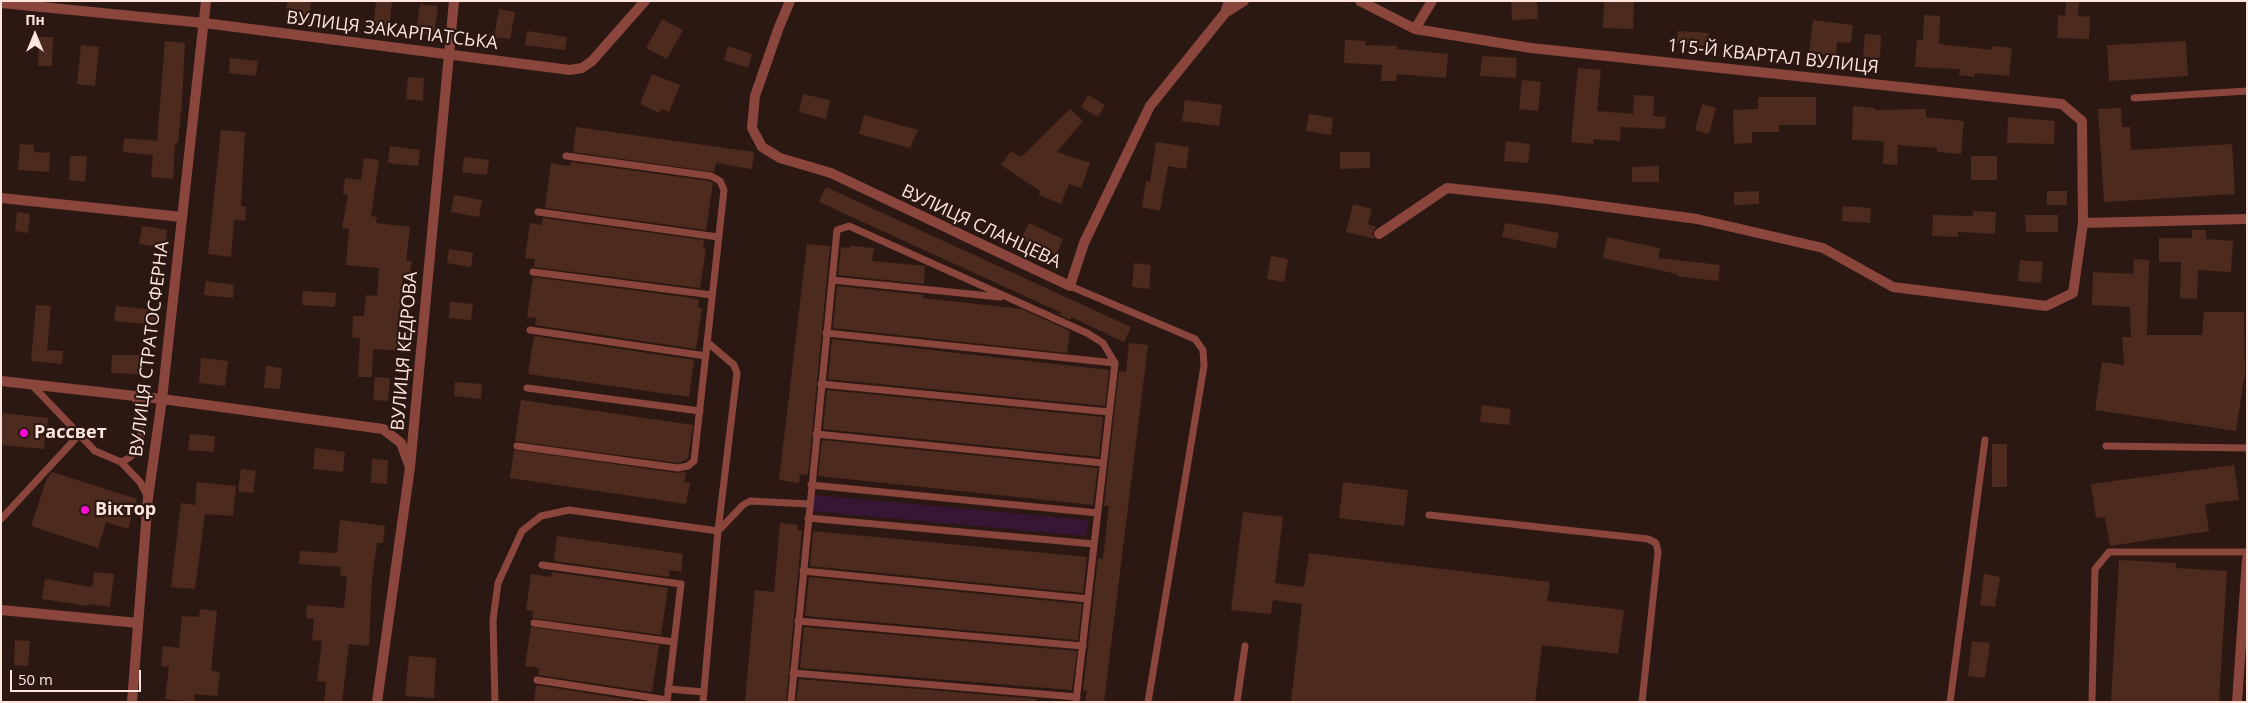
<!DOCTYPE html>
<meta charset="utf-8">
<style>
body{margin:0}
#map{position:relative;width:2248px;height:703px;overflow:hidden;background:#2c1812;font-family:"Open Sans",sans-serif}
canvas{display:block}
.frame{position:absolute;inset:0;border:2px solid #ffe3dd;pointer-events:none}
.north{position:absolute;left:10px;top:10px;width:50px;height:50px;-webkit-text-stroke:4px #2c1812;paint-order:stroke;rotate:0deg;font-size:14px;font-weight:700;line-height:20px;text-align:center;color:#ffe3dd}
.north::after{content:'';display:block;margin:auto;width:18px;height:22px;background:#ffe3dd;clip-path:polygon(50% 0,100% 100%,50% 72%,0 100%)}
.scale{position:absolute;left:10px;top:670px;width:131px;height:22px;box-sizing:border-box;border:2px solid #ffe3dd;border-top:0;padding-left:6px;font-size:15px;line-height:18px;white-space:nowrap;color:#ffe3dd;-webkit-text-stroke:4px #2c1812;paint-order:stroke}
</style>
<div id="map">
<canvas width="2248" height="703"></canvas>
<div class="frame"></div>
<div class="north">Пн</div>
<div class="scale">50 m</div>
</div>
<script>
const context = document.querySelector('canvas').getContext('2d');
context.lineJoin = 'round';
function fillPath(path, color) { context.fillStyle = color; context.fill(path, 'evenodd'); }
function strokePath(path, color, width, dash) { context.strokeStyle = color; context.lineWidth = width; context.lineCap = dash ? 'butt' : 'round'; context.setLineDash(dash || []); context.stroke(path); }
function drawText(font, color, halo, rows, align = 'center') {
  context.font = font + ' "Open Sans",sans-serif'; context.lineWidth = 4.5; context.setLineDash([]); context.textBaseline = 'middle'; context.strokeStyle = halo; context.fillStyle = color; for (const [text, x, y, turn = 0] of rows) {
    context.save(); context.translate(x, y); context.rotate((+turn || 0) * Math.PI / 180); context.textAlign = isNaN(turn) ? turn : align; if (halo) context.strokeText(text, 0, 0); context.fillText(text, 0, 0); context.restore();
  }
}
fillPath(new Path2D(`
 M813,495L1088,520L1086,536L811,511Z`), '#361535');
fillPath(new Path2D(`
 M287,1H311L309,22L286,20Z
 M376,1H392L389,30L373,29Z
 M1511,1H1537L1538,19L1512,20Z
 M1604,1H1634L1633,29L1603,28Z
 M2066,1H2079L2078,16L2090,17L2089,39L2057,38L2058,15L2065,16Z
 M420,4L438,6L434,35L416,33Z
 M499,9L515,12L510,39L494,37Z
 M1924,15L1940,16L1939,44L1992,50V46L2012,48L2009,76L1975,73L1974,77L1959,75L1960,69L1915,67L1917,40H1923Z
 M662,19L683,30L667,59L646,48Z
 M1813,20L1853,25L1851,43L1837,42L1836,56L1809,53Z
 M527,31L567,37L565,50L525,45Z
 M1678,31L1709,33L1708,46L1677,44Z
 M1865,34L1881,35L1880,58L1863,57Z
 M39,37H53L52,66H38Z
 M1345,40L1366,41L1365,45L1397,46V49L1448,54L1446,78L1397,74L1396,81H1381L1382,65L1344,63Z
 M165,41L185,43L182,102L178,143H175L173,179L151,177L153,155L123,152L124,138L157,141Z
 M2186,41L2188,76L2109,81L2107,45Z
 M81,45L99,47L95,86L77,84Z
 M728,46L752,54L748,68L724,60Z
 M1482,56L1517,58L1516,78L1480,76Z
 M230,58L258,61L256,76L229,73Z
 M1578,68L1601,70L1597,111L1633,114L1634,95L1654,96L1653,116L1666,117L1665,129L1621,127L1620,141L1594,139L1593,144L1571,142Z
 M652,74L680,85L669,112L661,109L660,113L640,104Z
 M408,77L424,78L423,101L406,99Z
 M1522,80L1541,82L1538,111L1519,109Z
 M803,94L830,100L826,119L799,112Z
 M1088,95L1105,105L1098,117L1081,107Z
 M1758,97H1816V125H1779V132H1752V143L1734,144L1733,110L1758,109Z
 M1185,100L1222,105L1219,126L1182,121Z
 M1702,104L1716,108L1709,134L1695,130Z
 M1853,106L1875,108V110L1926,109V117L1964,121L1961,154L1937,152V148L1898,145L1897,165L1883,164L1884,141L1852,140Z
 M2121,108L2122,127H2130L2131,150L2232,144L2235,194L2104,202L2098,109Z
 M1070,109L1083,121L1057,152L1090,163L1081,188L1069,184L1061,204L1039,195L1040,191L1001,165L1011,151L1021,157Z
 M1309,114L1333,118L1331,135L1306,131Z
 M864,115L918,130L910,148L859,134Z
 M2008,117L2055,121L2054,144L2007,143Z
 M576,127L754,152L752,169L716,163L714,172L573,152Z
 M221,130L245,132L241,206L246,207L245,221L234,220L231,257L208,254Z
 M1506,141L1530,144L1528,163L1504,161Z
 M1156,142L1189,147L1186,169L1168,166L1160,211L1142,207L1146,181L1150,182Z
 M20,144L34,145V152L50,153L49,172L18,170Z
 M390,146L420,150L418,166L388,163Z
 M1340,152H1370V168L1340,169Z
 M70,156H87L85,182L69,180Z
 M1971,156H1997V180H1971Z
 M464,157L489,160L487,175L462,172Z
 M364,158L379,160L371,216L377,217L376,223L410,227L406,261H412L410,276H403L397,335H406L404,351L373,349L372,377H358L360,338L352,337L353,316H364L366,295L377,296L379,268L346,265L349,229L342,228L348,195L343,194L345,178L361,180Z
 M571,162L709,181L713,183L706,230L545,208L551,163L570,166Z
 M1659,166V182H1632V167Z
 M826,187L1131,327L1124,342L1071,317V320L1056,313L1064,314L819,202Z
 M1759,191V204L1734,205V192Z
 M2047,191H2067V205H2047Z
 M454,195L482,200L479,217L451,212Z
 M1353,204L1372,209L1368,224L1376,227L1372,234L1375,239L1346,232Z
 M1843,206L1871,208L1870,223L1842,221Z
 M1973,211L1996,212L1995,234L1958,232V237L1932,236L1933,215L1973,216Z
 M17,212L30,214L28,233L15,231Z
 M2025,215H2058V232H2026Z
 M543,218L704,240L703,248L706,249L700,288L534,267L535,259L525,258L530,223L542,225Z
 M1029,223L1063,239L1056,255L1021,239Z
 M1505,223L1559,233L1556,248L1502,237Z
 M142,226L167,230L165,248L139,244Z
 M2192,230H2206V239L2233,241L2231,272L2198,270L2197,299L2180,298L2181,262H2159V238H2192Z
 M1607,237L1660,248L1658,258L1720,265L1718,281L1677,276V274L1603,258Z
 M807,244L830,246L808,475L800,474L799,483L779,480Z
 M851,246L874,248L872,261L925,266L924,284L838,275L841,247L850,248Z
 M449,249L473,253L471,267L447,263Z
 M1271,256L1288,259L1284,282L1267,279Z
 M2134,259L2149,260L2147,335H2202L2204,312H2244L2245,373L2236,431L2095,410L2102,362L2124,365L2122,337H2131L2130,307L2092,305L2093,272L2133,274Z
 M2020,260L2043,262L2041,283L2018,281Z
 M1134,263L1151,265L1149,289L1132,287Z
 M533,277L699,299L698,307L702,308L696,349L535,325L536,318L527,317Z
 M206,281L234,285L233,298L204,295Z
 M837,286L923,295V298L1022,309L1070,331L1067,353L833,328Z
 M303,291L336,293L335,307L302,305Z
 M450,302L473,304L471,320L449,318Z
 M36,305L51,306L47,350L63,351L62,364L31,361Z
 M116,306L157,310L156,325L114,321Z
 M534,336L694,360L689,397L528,374Z
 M832,339L1109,370L1105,406L828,379Z
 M1129,343L1148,345L1104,702H1085L1087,691H1083L1098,558L1103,559L1109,506H1104L1119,371L1126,372Z
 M112,355H139L138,374L111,373Z
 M201,358L228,361L225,386L199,383Z
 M266,366L282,368L280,389L264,388Z
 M375,377L390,378L388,401L373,400Z
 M455,382L482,384L481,399L454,396Z
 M827,390L1103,417L1099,457L823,429Z
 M521,400L693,425L688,459L678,463L515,441Z
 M1482,405L1511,409L1509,425L1480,422Z
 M2,413L48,418L44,449L1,445Z
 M190,434L215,436L214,452L188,450Z
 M822,440L1098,468L1093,505L818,476Z
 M1992,444H2007V487H1992Z
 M315,448L345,452L343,472L313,469Z
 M514,450L677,473L686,472L684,482L690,483L686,504L510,478Z
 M372,459L388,460L387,484L371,483Z
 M2234,465L2239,500L2205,504L2209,531L2110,546L2105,517L2096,518L2091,484Z
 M241,469L256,471L253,493L238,491Z
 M52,472L137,499L128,529L106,522L98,548L31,526L47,478Z
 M197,482L236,486L233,516L205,514L195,589L171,587L181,503L195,505Z
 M1343,482L1408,490L1404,526L1339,518Z
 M1243,512L1283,517L1275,583L1304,587L1309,553L1550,582L1547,601L1624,610L1618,654L1542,645L1535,702H1291L1302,604L1273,600L1271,614L1231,610Z
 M340,520L385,526L383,543H377L372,579L369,646L349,644L342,702H324L326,682L317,681L322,641L312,640L314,619L306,618L307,605L344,608L347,576H340L341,567L299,564L300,551L337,553Z
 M780,523L798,525L797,530H802L786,702H745L755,590L774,592Z
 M813,531L1087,557L1083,593L810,566Z
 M557,536L683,554L681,572L670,570L669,577L554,561Z
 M2119,560L2176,563V568L2227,571L2219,702H2111Z
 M94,572L114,574L110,607L88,604V606L42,599L45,579L92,587Z
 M552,572L668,588L661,635L532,618L533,611L526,610L531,574L551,577Z
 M1984,574L2000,577L1995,607L1980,605Z
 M809,577L1082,604L1078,640L805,616Z
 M200,609L217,611L211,671L220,672L217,696L195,694L194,702L165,699L169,667L161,666L163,646L179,648L182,616L199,617Z
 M531,627L659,645L652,692L538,675L539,668L525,666Z
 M804,627L1077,651L1072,690L800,668Z
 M15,640L30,641L28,666L14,665Z
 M1972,641L1990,643L1985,678L1968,676Z
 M409,656L436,658L434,698L405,696Z
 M799,679L1037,699V702H796Z
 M536,685L643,702H534Z`), '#4d2a1e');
strokePath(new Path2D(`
 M2134,98L2247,91
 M538,212L718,237
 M533,272L712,295
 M832,280L1000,297
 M1070,286L1195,339L1203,350L1204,366L1148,702
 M530,330L706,356
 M826,333L1115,363
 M707,342L734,365L737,373L718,531L743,505L750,501L809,504
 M821,384L1109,412
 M32,385L95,451L121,462L140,482L148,497
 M527,388L700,411
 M816,434L1103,463
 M517,446L678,468L688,466L694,461L724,190L720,181L711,176L566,156
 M2106,446L2247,448
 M121,462C150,451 140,420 135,396
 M811,485L1098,513
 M1429,515L1648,539L1656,543L1658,552L1642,702
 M808,518L1094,544
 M1,519L78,436
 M542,565L681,584L667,702
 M803,571L1088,599
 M798,621L1083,646
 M534,623L674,642
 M793,673L1077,697
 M537,680L667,700
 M668,689L704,692
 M495,702L493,620L498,583L522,531L541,516L569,510L718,531L703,702
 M791,702L837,230L849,226L1087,333L1103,343L1115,363L1076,702
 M1237,702L1245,646
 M1950,702L1985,440
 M2092,702L2095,569L2109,552H2247`), '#8a453d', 7);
strokePath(new Path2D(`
 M790,1L779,27L755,96L752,128L762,147L780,158L831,173L1070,286L1084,243L1150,106L1225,13L1229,1
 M1360,1L1415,29L1531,48L2062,104L2082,121L2083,223L2073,293L2046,306L1893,287L1823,248L1697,219L1548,199L1447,188L1379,234
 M1,3L204,23L570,70L582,68L592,61L645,1
 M1225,13L1244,1
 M1415,29L1432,1
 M1,198L182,217
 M2083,223L2247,219
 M1,381L162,399L206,1
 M410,467L454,1
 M1,610L138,623
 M2237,702L2247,559`), '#8a453d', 10);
strokePath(new Path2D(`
 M132,702L148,498L162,399L383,429L401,443L410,467L377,702`), '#8a453d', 10);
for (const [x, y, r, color] of [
 [24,433,5,"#fd0bd5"],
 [85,510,5,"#fd0bd5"]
]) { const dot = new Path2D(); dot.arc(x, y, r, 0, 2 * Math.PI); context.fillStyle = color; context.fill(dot); strokePath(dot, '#2c1812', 2); }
drawText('18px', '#ffe3dd', '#2c1812', [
 ["ВУЛИЦЯ ЗАКАРПАТСЬКА",392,31,7],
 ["115-Й КВАРТАЛ ВУЛИЦЯ",1773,57,6],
 ["ВУЛИЦЯ СЛАНЦЕВА",981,227,25],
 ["ВУЛИЦЯ СТРАТОСФЕРНА",150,349,-83],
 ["ВУЛИЦЯ КЕДРОВА",405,351,-85]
]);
drawText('bold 18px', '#ffe3dd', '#2c1812', [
 ["Рассвет",34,433],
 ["Віктор",95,510]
], 'left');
</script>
